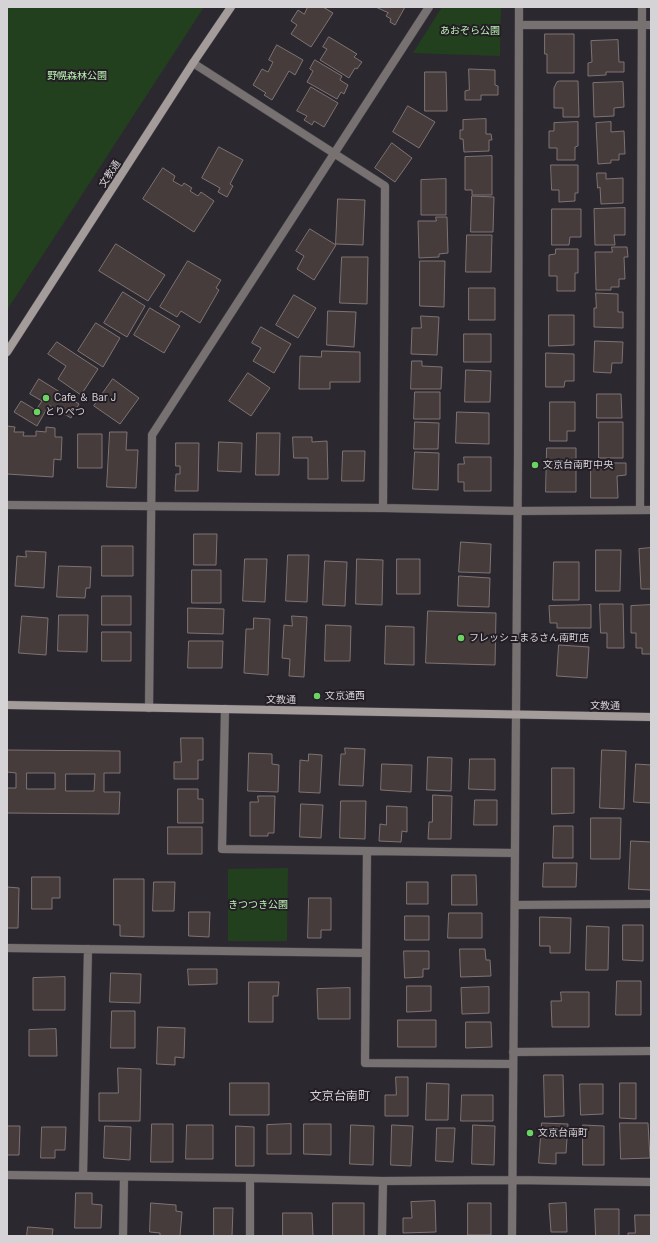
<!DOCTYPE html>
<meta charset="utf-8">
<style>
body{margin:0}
#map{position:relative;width:658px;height:1243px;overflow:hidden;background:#2c282f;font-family:Inter,sans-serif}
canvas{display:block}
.frame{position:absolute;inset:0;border:8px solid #d6d3d7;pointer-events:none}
</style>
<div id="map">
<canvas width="658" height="1243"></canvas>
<div class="frame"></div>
</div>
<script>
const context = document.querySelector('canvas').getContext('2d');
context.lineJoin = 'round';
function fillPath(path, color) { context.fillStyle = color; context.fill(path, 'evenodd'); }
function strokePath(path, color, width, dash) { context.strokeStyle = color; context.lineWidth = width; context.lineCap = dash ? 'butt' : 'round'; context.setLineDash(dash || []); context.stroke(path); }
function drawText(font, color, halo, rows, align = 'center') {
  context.font = font + ' Inter,"Noto Sans JP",sans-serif'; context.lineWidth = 4; context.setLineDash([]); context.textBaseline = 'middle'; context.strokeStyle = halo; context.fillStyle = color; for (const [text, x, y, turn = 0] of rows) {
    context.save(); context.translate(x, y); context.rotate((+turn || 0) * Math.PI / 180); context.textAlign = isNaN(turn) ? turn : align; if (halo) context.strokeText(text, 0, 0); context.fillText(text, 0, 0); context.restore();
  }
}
fillPath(new Path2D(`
 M7,7H204L7,310Z
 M442,7H501L500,56L413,53Z
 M288,868L287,941H228V869Z`), '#22401e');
const building = new Path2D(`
 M308,7H323L333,13L311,47L291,34L297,25L291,21L298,10L304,14Z
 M376,7H405L395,25L390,22L391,19L386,16L388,13Z
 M545,34H574V73H547V54H545Z
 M329,37L357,54L354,57L362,62L357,69L355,68L349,78L320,60L327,49L323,47Z
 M618,40L619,62H624V72H606V75L588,76V63L592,62L591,41Z
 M277,45L303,60L295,75L289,71L272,100L264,95L266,93L253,85L262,69L268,72L273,62L269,60Z
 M315,60L342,76L340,80L348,85L344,94L341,92L337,99L307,82L313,71L310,69Z
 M469,69L495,70V85L498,86V95H481V100H465V91L469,90Z
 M425,72H446L447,111H425Z
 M560,81H578L579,117H563V108H554V88L557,82Z
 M623,82L624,107L614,108V116L594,117L593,83Z
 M311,87L338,103L324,127L314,121L312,125L304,120L307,116L297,111Z
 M408,106L435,122L419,148L393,132Z
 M486,119V134H491L492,140H489V151L464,152L463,139H460V130H463V120Z
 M578,122V146L575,147V160H557V148H549V131H554V123Z
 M611,122V132L624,131L625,154H619V160H611V163L598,164L596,123Z
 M392,143L412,158L395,182L375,168Z
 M219,147L243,160L230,184L233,186L227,197L218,192L220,188L202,178Z
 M492,156V195H472V190H465V157Z
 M551,165H578V193H575V201L559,202V190H552Z
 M163,168L175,176L173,181L182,186L184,183L192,188L190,191L198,196L201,192L214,201L194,232L143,199Z
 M597,173H606V179L623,178V203L601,204L600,187L598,188Z
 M446,179V215H421V180Z
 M472,196L494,197L493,232H471Z
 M338,199L365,200L363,245L336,244Z
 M625,208V235H614L615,245H595L594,209Z
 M552,209H581V237H570L569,245H552Z
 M436,217H447L448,253L439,254V257L419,258L418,221H436Z
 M310,229L336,245L314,280L297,269L304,256L296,251Z
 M467,235H492L491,272H466Z
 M116,244L165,275L148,301L99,271Z
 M612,247H627L628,257H624L625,279H619V287H611V290H596L595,252H612Z
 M556,249H578V273H575V291H557V276H549V255L555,254Z
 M342,257H368L367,304L340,303Z
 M188,261L221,280L216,288L219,290L200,323L181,311L177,317L160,307Z
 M420,261H445L444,307L420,306Z
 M469,288H495V320H469Z
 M123,292L145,306L127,337L104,323Z
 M596,293L618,294V312H623V328L594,327V308H596Z
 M294,295L316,308L298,338L276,325Z
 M150,308L180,326L164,353L134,335Z
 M328,311L356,312L354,347L327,345Z
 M549,315H574V345L549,346Z
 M421,316L439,317L437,355L411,354L412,328H421Z
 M96,323L120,338L103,367L78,351Z
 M261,327L291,344L274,373L253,361L261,348L252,343Z
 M464,334H491V362H464Z
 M595,341L623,342L622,363H612L611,373L594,372Z
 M57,342L98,369L81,395L58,379L66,366L48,354Z
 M322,351L360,352V382H330V389H299L300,356L321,357Z
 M546,353L574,354V381H565L564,387H546Z
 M412,361H422V366L442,367L441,389H411Z
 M466,370L491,371L490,402H465Z
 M248,373L270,388L251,416L229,401Z
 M39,379L79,404L71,418L49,405L37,426L14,412L21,401L36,410L42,401L30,394Z
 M113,379L139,398L120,424L94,406Z
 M415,392H440V419H414Z
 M597,394H621L622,418H597Z
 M550,402H575V431H567V441H550Z
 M457,412L489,413V444L456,443Z
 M415,422L439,423L438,449H414Z
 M599,422H623V458H599Z
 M7,426L15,427L14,432H24L23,436H36V431L46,432V427L55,428V437H62L61,460L54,459L53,477L7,474Z
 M110,432H127L126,450H138L136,488L107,487Z
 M257,433H280L279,475H256Z
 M78,434H102V468H78Z
 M293,437H312V442L327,441L328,479H308V458H294Z
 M219,442L242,443L241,472L218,471Z
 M176,443H199L198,491H175L176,474H180V466H176Z
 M547,448H576V492H546Z
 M343,451H365L364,481H342Z
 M415,452L439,453L438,490L413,489Z
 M464,457H491V491H464V482H458V464H464Z
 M591,463H626V475L617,476L618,498H591Z
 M194,534H217L216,565H194Z
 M461,542L491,544L490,573L459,572Z
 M102,546H133V576H102Z
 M651,548V589H641L639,549Z
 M596,550H621L620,591H596Z
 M26,551L46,552L44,588L15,586L17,556L26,557Z
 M288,555H309L307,602L286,601Z
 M245,559H267L265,602L243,601Z
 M357,559L383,560L382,605L356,604Z
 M397,559H420V594H397Z
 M325,561L347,562L345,606L323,605Z
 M554,562H579V600H553Z
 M59,566L91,567L90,588H86L85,598L57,597Z
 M192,570H221V603H192Z
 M459,576L490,578L489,607L458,606Z
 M102,596H131V625H102Z
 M600,604H623L624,648H607V633H601Z
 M591,605V628H557V623H550L549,606Z
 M651,605V654H642V648H636V633H631V606Z
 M188,608L224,609L223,634L188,633Z
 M428,611L496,613L495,665L426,663Z
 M59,615H88L87,652L58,651Z
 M22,616L48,618L46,655L19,653Z
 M292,616L307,617L304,677L289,676L290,659L282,658L284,625L292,626Z
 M254,618L270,619L268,675L244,673L246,629H253Z
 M326,625L351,626L350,661H325Z
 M386,626L414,627V665L385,664Z
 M102,632H131V661H102Z
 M189,641H223L222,668H188Z
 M559,645L589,647L587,678L557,676Z
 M181,738H203V760H198V779H174V762H181Z
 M345,748L365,749L363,786L339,785L341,754H345Z
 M7,750L120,751V773H104V792H120L119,814L7,813V788H16V773L7,772ZM27,773H55V789H27ZM66,774H95L94,791H66Z
 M602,750L626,751L624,809L600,808Z
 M249,753L272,754V764L279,765L278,792L248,791Z
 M309,754L322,755L320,793L299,792L300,760L308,761Z
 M428,757L452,758L451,791L427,790Z
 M470,759H495V790L469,789Z
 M382,764L412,765L411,792L381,790Z
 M636,764L651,765V803L634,802Z
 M552,768H574V813L552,814Z
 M178,789H198V799H203V823H178Z
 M433,795L452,796L451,839H428L429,822H432Z
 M258,796H275L274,833H268V836H250V802H258Z
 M475,800H497V825H474Z
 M341,801H366L365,839L340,838Z
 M301,804L323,805L321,838L300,837Z
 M387,806L407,807V832L402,831L401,842L379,841L380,824L386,825Z
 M591,818H621L620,859H591Z
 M554,826H573V858H553Z
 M168,827H202V854H168Z
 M631,841L651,842V890L629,889Z
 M544,863H577L576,887H543Z
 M452,875H476L477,905H452Z
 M32,877H60V898H52V909H32Z
 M114,879H144V937L120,936V925H114Z
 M154,882H175L174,911H153Z
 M407,882H428V904H407Z
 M7,887L19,888L18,928H7Z
 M309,898H331V930H321V938H308Z
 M189,912H210L209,937L189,936Z
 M449,913H482V938H448Z
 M405,916H429V940H405Z
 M540,917L571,918L570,953H550V946H540Z
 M623,925H643V961L623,960Z
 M587,926L609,927L608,970H586Z
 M460,949H485L486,960H490L491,976L461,977Z
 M404,951H429V969H423V977L405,978Z
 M188,969H217V984L189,985Z
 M111,973L141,974L140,1003L110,1002Z
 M65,977V1010H33V978Z
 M617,981H641V1015H616Z
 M249,982H279L278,996H273V1022H249Z
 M407,986H431V1011L407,1012Z
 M489,987V1013L462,1014L461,988Z
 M350,988V1019H318L317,989Z
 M561,992H589V1027H552L551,1001H561Z
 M112,1011H135V1048H111Z
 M398,1020H436V1047H398Z
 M466,1022H491L492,1047L466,1048Z
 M158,1027L185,1028L184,1058L175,1057V1065L157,1064Z
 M56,1029L57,1056H29V1030Z
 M118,1068L141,1069L140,1121H99V1093H118Z
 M544,1075H563L564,1116L545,1117Z
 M396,1077H408V1116H385V1095H396Z
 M230,1083H269V1115H230Z
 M427,1083L449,1084L448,1120H426Z
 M620,1083H636V1119L620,1118Z
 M580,1084H603V1114L581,1115Z
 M462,1095H493V1121H461Z
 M542,1123L568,1124L566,1153H556V1164L539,1163Z
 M620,1123H648L650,1158L621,1159Z
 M152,1124H173V1162H151Z
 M291,1124V1154H267V1125Z
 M304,1124H331V1155L304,1154Z
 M187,1125H213V1159H186Z
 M351,1125L374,1126L373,1165L350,1164Z
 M392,1125L413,1126L411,1166L391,1165Z
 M473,1125L495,1126L494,1165L472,1164Z
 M583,1125L604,1126V1165H583Z
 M7,1126H20L19,1155H7Z
 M105,1126L131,1127L130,1160L104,1158Z
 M236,1126L254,1127V1166H236Z
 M42,1127H66L65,1150H55V1158H41Z
 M437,1128H455L453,1162L436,1161Z
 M76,1193H92V1204L102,1205L101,1228H75Z
 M435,1201L436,1232L403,1233V1218H412L411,1202Z
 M151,1203L176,1205V1211L182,1212L180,1236H160V1233L150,1232Z
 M333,1203H364V1236H333Z
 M468,1203H491V1235H468Z
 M566,1203L567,1232H551L549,1204Z
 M214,1208H233L232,1236H214Z
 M595,1209H619V1236H596Z
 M283,1213H312L313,1236H283Z
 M635,1215H651V1236H628V1233H635Z
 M28,1227L53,1229L52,1236H27Z`);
fillPath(building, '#463c3b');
strokePath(building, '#7e7372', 1);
const street = new Path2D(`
 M519,25H651
 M193,63L385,186L383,508
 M7,505L383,508L518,511L651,510
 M640,510L642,7
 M149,708L152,435L429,7
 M225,709L222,849L515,853
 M367,851L365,1063L513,1064
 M515,905L651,904
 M7,948L366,953
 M513,1052L651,1051
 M7,1175L250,1178L383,1181L512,1180L651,1182
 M83,1176L88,949
 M123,1236L124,1177
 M250,1236V1178
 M382,1236L383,1181
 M512,1236L518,456L519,7`);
const secondary = new Path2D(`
 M7,352L193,63L231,7
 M7,705L651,717`);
strokePath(street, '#47434a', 9);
strokePath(secondary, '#47434a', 9);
strokePath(street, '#777271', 8);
strokePath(secondary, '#a39c9a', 8);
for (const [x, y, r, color] of [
 [46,398,4,"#6ad363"],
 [37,412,4,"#6ad363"],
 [535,465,4,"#6ad363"],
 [461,638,4,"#6ad363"],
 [317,696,4,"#6ad363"],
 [530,1133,4,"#6ad363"]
]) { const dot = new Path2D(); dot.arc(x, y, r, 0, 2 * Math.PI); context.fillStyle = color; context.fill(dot); strokePath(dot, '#231e25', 1.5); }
drawText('10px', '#b9f2b1', '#231e25', [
 ["あおぞら公園",470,31],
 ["野幌森林公園",77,76],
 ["きつつき公園",258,905]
]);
drawText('10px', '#d6d3d7', '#231e25', [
 ["文教通",110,174,-57],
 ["文教通",281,700,1],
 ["文教通",605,706,1]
]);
drawText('10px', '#d6d3d7', '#231e25', [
 ["Cafe ＆ Bar J",54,398],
 ["とりぺつ",45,412],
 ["文京台南町中央",543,465],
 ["フレッシュまるさん南町店",469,638],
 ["文京通西",325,696],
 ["文京台南町",538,1133]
], 'left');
drawText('12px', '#d6d3d7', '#231e25', [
 ["文京台南町",340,1096]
]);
</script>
